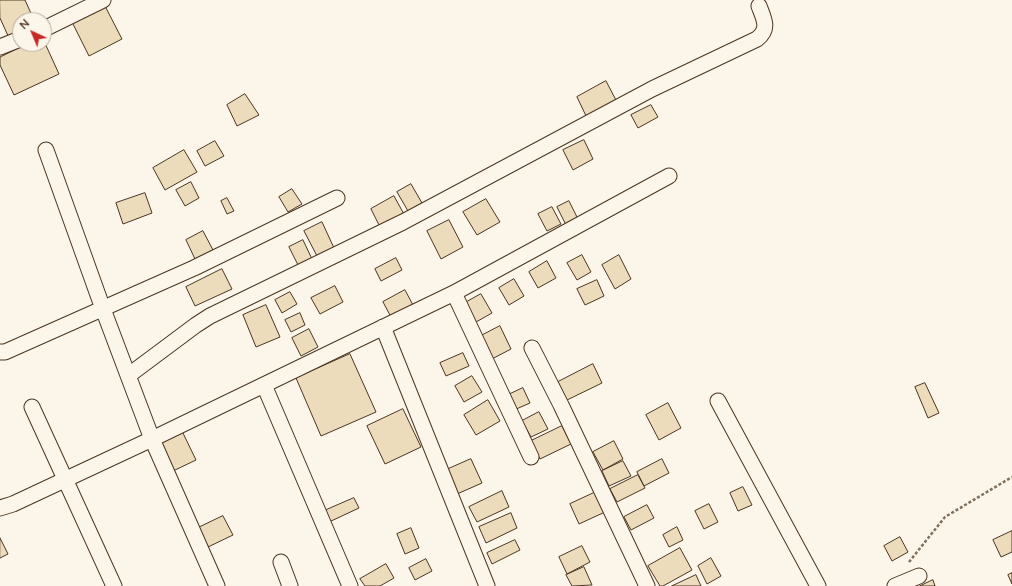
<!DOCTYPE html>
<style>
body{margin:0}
#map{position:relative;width:1012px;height:586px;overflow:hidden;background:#fbf6e9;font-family:Lato,sans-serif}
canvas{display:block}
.north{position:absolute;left:12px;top:12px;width:40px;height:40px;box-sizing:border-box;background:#fbf6e9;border:1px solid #b4a999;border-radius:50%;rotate:316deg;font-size:11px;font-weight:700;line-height:16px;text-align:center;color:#4a3520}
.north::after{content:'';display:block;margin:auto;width:14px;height:18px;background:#c62828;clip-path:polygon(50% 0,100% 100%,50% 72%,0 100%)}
</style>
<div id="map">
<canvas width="1012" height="586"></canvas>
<div class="north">N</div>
</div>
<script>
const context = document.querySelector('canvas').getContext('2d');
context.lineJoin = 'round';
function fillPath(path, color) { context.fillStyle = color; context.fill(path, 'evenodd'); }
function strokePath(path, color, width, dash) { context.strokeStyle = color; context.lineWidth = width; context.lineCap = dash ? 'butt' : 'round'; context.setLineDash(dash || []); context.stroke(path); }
const building = new Path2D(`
 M0,0H25L34,20H20V33L9,38L0,18Z
 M105,6L122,39L89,56L72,22Z
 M44,41L59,74L14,95L0,65V57L27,44H44Z
 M606,81L617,102L587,118L577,97Z
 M245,94L259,115L237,126L227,105Z
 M651,105L658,117L638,128L631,115Z
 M584,140L593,159L573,170L563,150Z
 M215,141L224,156L205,166L197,151Z
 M184,150L197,172L165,190L153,168Z
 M191,182L199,198L185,206L176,190Z
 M411,184L422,203L408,211L397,192Z
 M292,189L302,204L288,212L279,197Z
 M145,193L152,213L123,224L116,203Z
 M394,196L405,216L381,229L371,209Z
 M227,198L234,211L227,214L221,201Z
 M486,199L500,222L477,235L463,212Z
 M569,201L578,219L566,225L557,207Z
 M552,207L561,224L547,231L538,214Z
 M449,220L463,247L441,259L427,231Z
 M322,222L334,248L317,256L304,231Z
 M203,231L213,250L195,259L186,240Z
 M303,240L312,259L298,265L289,247Z
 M582,255L591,272L577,280L567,263Z
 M619,255L631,279L615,289L602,265Z
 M396,258L402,270L381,281L375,269Z
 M547,261L556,278L538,288L529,272Z
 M222,269L232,289L195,306L186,287Z
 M514,279L524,296L509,305L499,288Z
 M597,280L604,296L585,305L577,289Z
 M335,286L343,302L320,314L311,298Z
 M405,290L413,305L391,317L383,302Z
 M290,292L297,304L282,313L275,300Z
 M481,294L492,313L476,322L465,303Z
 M266,305L280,337L256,347L243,315Z
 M300,313L305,325L291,332L285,320Z
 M500,326L511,349L490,360L479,337Z
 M309,329L318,347L301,356L292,338Z
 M463,353L469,366L446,376L440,363Z
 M350,354L376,412L321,436L296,378Z
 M593,364L602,383L567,400L558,382Z
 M472,376L482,392L464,402L455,386Z
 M925,383L939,413L928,418L915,387Z
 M523,388L530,403L514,410L508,395Z
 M488,400L500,421L476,435L464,415Z
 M668,403L681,428L659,440L646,415Z
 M403,409L421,447L385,464L367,426Z
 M539,412L548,429L531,437L522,421Z
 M562,426L571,444L540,459L531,441Z
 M182,431L196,460L173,471L159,443Z
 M614,441L623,459L603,470L593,452Z
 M471,459L482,483L457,494L446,470Z
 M662,459L669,473L644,486L637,472Z
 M623,461L631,476L609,486L602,471Z
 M638,475L645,488L617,502L610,489Z
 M743,487L752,505L738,511L730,493Z
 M502,491L509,507L477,522L469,507Z
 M596,492L605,512L579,524L570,504Z
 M354,498L359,508L329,522L324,511Z
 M709,504L718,522L704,529L695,511Z
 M647,505L654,518L631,530L624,517Z
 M511,513L517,528L486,543L479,527Z
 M223,516L233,535L208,547L198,528Z
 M677,527L683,540L669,547L663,535Z
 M411,528L419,548L405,554L397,534Z
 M1012,531V552L1001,557L993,540Z
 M900,537L908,552L892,561L884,546Z
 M0,538L8,554L0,558Z
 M515,540L520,550L492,564L487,553Z
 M582,546L590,562L567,574L559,557Z
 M680,548L692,570L663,586H660L648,566Z
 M711,558L721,576L707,584L698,566Z
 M426,559L432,571L415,580L409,568Z
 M386,564L394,578L380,586H365L360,579Z
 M584,567L592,585L572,586L566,575Z
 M1012,573V584L1008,575Z
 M696,575L701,586H672Z
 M933,580L935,586H920Z`);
fillPath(building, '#ecdcbc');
strokePath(building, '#4a3520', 1);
const street = new Path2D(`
 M44,29L103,0
 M0,47L20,39
 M46,150L103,309L152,439L217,586
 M454,293L531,457
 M383,327L487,586
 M532,348L561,405L647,586
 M0,352H5L194,268L337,198
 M129,375L196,325L210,316L403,222L652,89L757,39C770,29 764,19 759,6
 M264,385L350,586
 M718,401L818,586
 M32,407L114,586
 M0,508L13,504L152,439L454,293L669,176
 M281,562L290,586
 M895,586L919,576`);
strokePath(street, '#4a3520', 17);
strokePath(new Path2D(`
 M909,562L945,517L1012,477`), '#7f6f5c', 2.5, [3, 2]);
strokePath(street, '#fbf6e9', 15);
</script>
